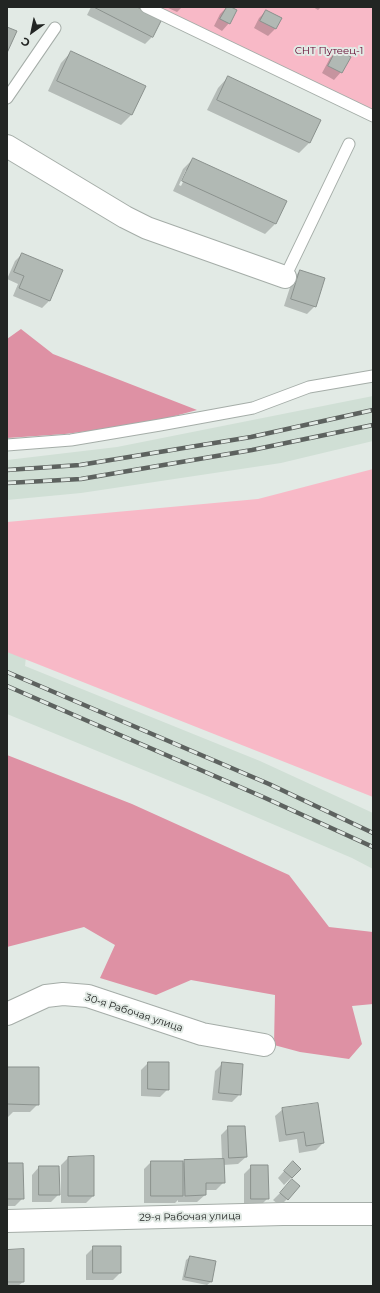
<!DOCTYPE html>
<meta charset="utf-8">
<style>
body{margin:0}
#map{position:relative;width:380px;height:1293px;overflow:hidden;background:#e2eae5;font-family:Montserrat,sans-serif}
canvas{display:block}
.frame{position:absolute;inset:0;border:8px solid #222523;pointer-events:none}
.north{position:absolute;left:12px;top:12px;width:40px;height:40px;-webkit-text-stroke:3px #e2eae5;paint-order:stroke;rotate:213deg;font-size:11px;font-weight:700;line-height:16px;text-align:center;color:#222523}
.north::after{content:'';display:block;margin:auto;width:14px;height:18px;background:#222523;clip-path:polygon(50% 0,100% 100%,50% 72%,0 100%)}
</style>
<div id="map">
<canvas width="380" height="1293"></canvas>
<div class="frame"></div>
<div class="north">С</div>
</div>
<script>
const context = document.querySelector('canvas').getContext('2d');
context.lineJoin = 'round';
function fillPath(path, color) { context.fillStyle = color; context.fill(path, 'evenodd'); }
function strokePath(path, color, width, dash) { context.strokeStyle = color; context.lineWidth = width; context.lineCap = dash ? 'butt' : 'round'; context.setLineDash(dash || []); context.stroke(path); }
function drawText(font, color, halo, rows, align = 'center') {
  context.font = font + ' Montserrat,sans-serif'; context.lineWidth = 4; context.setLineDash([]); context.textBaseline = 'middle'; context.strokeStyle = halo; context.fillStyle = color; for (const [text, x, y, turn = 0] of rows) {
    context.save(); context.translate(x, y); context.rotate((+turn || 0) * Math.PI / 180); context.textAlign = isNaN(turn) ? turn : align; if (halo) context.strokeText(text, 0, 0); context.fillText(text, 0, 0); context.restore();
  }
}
fillPath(new Path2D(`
 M373,396V441L281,463L81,493L7,500V460L117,447Z
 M7,649L26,657L25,666L260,761L373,813V869L352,858L207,796L7,714Z`), '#d0dfd5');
fillPath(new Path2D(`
 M139,7H373V122Z
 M373,469V797L7,652V522L258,499Z`), '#f8b9c7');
fillPath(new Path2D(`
 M21,329L53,354L197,410L145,424L65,434L7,438V339Z
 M7,755L132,804L289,875L329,927L373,932V1004L352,1006L362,1044L349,1059L300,1052L274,1045L275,995L191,980L156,995L100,978L115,945L84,927L7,947Z`), '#de91a4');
fillPath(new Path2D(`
 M91,7H135L152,37L145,44L87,15Z
 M166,7H182L177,12Z
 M227,7H229V23L222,31L214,26L220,14Z
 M313,7H321L318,10Z
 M266,11L276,28L268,36L254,28L259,18Z
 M337,51L341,72L334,80L322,73L330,58Z
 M71,52L144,86L131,115L121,125L48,91L61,63Z
 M228,77L310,142L299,153L207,110L218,88Z
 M193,159L275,224L265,234L173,191L183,169ZM186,170H189L181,186L179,185Z
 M22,254L62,271L49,301L42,308L13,296L18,284L7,279L15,261Z
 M300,271L315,306L307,314L284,306L293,278Z
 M148,1063L168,1089L160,1097L141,1096V1070Z
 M222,1064L240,1094L232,1102L212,1100L215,1071Z
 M7,1068L38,1104L30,1112H13L7,1118Z
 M283,1109L323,1143L316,1150L299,1153L297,1139L279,1142L275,1116Z
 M229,1127L246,1157L238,1164L223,1165L224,1182L216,1190H205V1195L197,1202H178V1200L175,1203H144V1169L151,1162L182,1164L185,1161L222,1160L221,1135Z
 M68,1158L93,1196L86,1203H61V1165Z
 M7,1164L23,1198L15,1206H7Z
 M252,1166L268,1198L260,1206H244V1174Z
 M39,1167L59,1194L51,1202H32V1175Z
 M285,1170L292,1177L284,1185L278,1178Z
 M285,1188L287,1199L280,1206L273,1200Z
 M94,1247L120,1273L113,1280H86V1255Z
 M7,1250L23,1282L18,1286H7Z
 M190,1257L211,1282L207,1285L182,1280L186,1260Z`), '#0003');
const building = new Path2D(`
 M94,7H137L162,19L153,37Z
 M227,7H231L237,10L230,24L220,19Z
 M266,10L282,18L276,29L260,21Z
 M7,27L17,31L7,53Z
 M337,49L351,57L342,73L328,66Z
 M71,51L146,86L132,115L57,81Z
 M228,76L321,120L310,143L217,100Z
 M193,158L287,201L276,224L182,181Z
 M22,253L63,270L50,301L19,288L24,276L14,272Z
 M300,270L325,278L316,307L291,299Z
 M148,1062H169V1090L148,1089Z
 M222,1062L243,1064L241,1095L219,1093Z
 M7,1067H39V1105L7,1104Z
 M318,1103L324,1143L306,1146L304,1132L286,1135L282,1108Z
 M228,1126H245L247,1157L229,1158Z
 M94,1156V1196H68V1157Z
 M224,1159L225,1183H206V1195L185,1196L184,1160Z
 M151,1161H183V1196H151Z
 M293,1161L301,1169L292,1178L284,1171Z
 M7,1163H23L24,1199H7Z
 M251,1165H268L269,1199H251Z
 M39,1166H59L60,1195H39Z
 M292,1179L300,1186L288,1200L280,1193Z
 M93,1246H121V1273H93Z
 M24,1249V1282H7V1250Z
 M190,1256L216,1261L212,1282L185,1277Z`);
fillPath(building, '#b1b9b4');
strokePath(building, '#8a918d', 1);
const lane = new Path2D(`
 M146,7L373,116
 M7,98L55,28
 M285,277L349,144
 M7,445L71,440L160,425L253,408L309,387L373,376`);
const street = new Path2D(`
 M7,146L125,217L147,228L285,277
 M7,1014L46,996L63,994L88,996L202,1034L264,1045
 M7,1221L283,1214H373`);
strokePath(lane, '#a5ada8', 13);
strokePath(street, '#a5ada8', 24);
strokePath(lane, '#fff', 11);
strokePath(street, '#fff', 22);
const rail = new Path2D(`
 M7,470L80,465L251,437L373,410
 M7,483L81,479L252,450L373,425
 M7,672L269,784L373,833
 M7,686L263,797L373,847`);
strokePath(rail, '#5d625f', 4.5);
strokePath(rail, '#e2eae5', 3, [9]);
drawText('10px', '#5f002a', '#e2eae5', [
 ["СНТ Путеец-1",329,51]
]);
drawText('10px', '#222523', '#e2eae5', [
 ["30-я Рабочая улица",134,1013,18],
 ["29-я Рабочая улица",190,1217,-1]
]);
</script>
